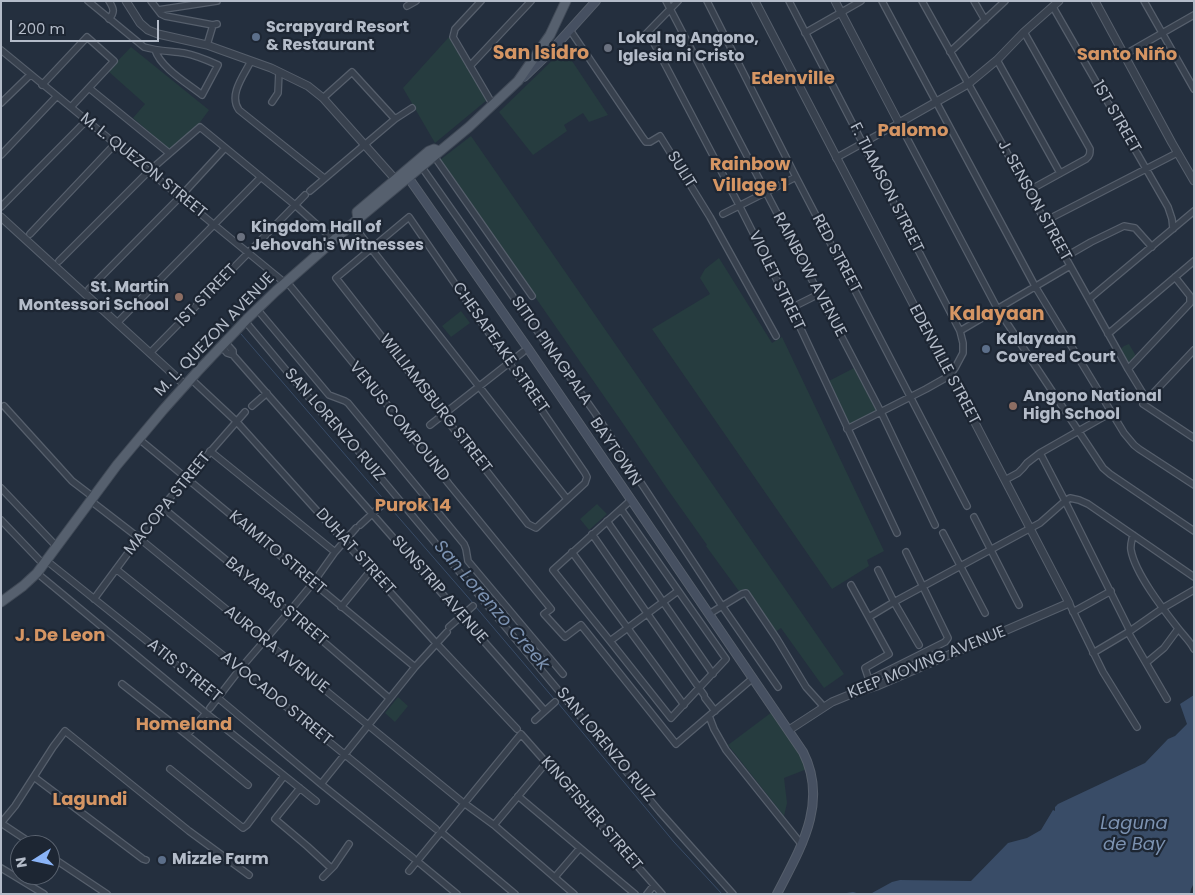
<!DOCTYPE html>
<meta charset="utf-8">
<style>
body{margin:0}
#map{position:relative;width:1195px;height:895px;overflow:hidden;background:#242f3e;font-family:Poppins,sans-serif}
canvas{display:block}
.frame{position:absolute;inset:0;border:2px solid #b4bcc9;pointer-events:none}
.north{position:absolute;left:10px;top:835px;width:50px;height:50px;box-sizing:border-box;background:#1d2633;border:1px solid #59626f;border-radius:50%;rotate:260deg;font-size:14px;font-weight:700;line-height:20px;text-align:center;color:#b4bcc9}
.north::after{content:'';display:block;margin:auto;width:18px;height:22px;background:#8ab4f8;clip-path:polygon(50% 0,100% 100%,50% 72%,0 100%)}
.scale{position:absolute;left:10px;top:20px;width:149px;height:22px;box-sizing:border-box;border:2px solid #b4bcc9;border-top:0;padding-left:6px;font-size:15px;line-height:18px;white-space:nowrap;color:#b4bcc9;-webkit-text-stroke:4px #1d2633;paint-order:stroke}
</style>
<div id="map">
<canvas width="1195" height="895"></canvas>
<div class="frame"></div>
<div class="north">N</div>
<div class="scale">200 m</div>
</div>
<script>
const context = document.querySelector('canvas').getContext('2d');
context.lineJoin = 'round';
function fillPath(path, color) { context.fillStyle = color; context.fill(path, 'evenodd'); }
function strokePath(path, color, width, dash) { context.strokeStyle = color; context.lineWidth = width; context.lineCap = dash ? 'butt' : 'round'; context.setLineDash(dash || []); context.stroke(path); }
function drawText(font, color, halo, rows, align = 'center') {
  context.font = font + ' Poppins,sans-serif'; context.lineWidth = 4.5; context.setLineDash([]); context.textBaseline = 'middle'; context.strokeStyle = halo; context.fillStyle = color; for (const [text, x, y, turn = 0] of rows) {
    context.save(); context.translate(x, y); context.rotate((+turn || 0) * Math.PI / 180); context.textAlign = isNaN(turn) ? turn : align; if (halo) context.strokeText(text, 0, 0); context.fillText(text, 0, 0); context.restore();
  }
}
fillPath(new Path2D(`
 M449,37L487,100L435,143L403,88Z
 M131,47L209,110L198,125L169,149L133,118L145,104L108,71Z
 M564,49L608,115L589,122L583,113L564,125L567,131L533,155L499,112Z
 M471,136L844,674L824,688L781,628L771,635L706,546L707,545L668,490L624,425L440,160Z
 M719,258L772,343L782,337L884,551L867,560L869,566L832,589L652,329L710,294L700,278L705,269Z
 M461,311L470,323L451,337L442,326Z
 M1129,344L1136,356L1128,363L1120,350L1124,346Z
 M854,368L877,412L848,426L827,382Z
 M597,504L607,514L589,530L580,519Z
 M398,697L408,706L395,722L385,713Z
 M772,712L802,758L807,769L784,778L787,803L784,816L728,745Z`), '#263c3f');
fillPath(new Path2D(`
 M1194,695V883L1191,889L1190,894H840L853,892L860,894L872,893L892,882L900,880L971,881L1008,843L1027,838L1041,830L1053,810L1055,811V807L1058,804L1145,763L1168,739L1175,736L1187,724L1180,704Z`), '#394c67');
strokePath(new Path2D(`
 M241,334L385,501
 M387,504L473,603
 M475,606L555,700
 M558,703L674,842L722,894`), '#394c67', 1);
const minor = new Path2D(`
 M88,1L144,47C157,51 170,51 184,53C195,55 207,60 218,65L202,95C187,83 161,68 155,50
 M109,1C114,9 115,12 109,19
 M151,1L161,14L165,16L213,25L217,24
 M481,1L455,29L453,37L493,105
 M666,1L881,412L935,525
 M707,1L796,177L967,506
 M789,1L960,331L963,343V353L955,368L949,376L926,389L847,429
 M882,1L1035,286L1124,433L1134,445L1139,449L1194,485
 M922,1L1128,369L1147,400
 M974,1L985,20
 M1144,1L1194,89
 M407,6L416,1
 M1053,7L1168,207L1172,219L1173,229
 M158,10L217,1
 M570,30L643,138L646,142H650L660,136L710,217L776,336
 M648,32L739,205L791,308L897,533
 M1024,32L1090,149C1090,153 1090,156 1086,159L1028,191
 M805,33L861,1
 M643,37L678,1
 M207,45L213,25
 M1,50L285,283
 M950,52L1005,1
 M1124,55L1194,15
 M997,60L1060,173
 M251,61C244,75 228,95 239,110L324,178
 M470,66L531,1
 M42,85L87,37L114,61L71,107
 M89,88L169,153
 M323,98L352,72L395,119
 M272,102L278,93L279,72
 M1,103L30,75
 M1,155L57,96
 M434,156L532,296
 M836,158L899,123L997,308L1103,468L1110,474L1194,531
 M421,166L595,413L722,606L778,687
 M310,191L395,119L412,108
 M1,207L87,120
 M723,214L796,177
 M409,217L585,473L587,477L585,483L536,528L528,524L336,278Z
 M1045,221L1177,153
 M352,224L567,499
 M30,234L115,144
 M1065,257L1091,242L1124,226L1135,228L1152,247
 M59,261L148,172L200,127L295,205L334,240
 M287,282L398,418L449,484L551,609L544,614L565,637L581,625L676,744L753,678
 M89,289L180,197L225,148
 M1089,299L1194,211
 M791,308L819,294
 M257,309L329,395L345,401L348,403L464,544L466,549L468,561L563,674
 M245,321L326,418L345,435L660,812L733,894
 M118,322L261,177
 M960,331L1070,266
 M1108,334L1194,261
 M225,342L233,351V355L545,711
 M221,346L227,353L233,355
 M1194,350L1143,404L1194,438
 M150,353L305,195
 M1128,369L1190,303V296L1175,277
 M191,379L236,421L436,643L517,729
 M4,406L72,481L93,497
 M252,406L267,393
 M430,425L523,352
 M139,439L415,667
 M210,451L335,552
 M1040,453L1065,501L1130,631
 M1005,480L1018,473L1023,468L1027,463L1040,453L1112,412
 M1,488L57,547
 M91,501L139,538L461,801
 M162,507L289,612L389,698
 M621,509L726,659L671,718L610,641L553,570L621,509L631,500
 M974,517L1019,605
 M1,520L44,565
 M607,521L713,674
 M360,525L384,503
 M943,533L985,613
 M592,534L704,695
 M1133,535C1132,540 1130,545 1131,550C1135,573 1163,609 1177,627C1183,635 1190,641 1194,649
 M572,552L684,705
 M47,561L218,698L321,784L413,858
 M116,569L240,669L436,829
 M878,570L894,602L919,645
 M37,573L206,713L316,801
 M851,585L889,654L865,668L869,680
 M94,599L162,507L245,412
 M1069,603L1103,672L1137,727
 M341,607L371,570
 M1073,612L1111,591
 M709,614L742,594L746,593L777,639L806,687L824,707
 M869,617L894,602L1040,523L1065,501L1070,498L1079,500L1088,504L1194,577
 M449,627L473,606
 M1128,632L1167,699
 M610,641L678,591
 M1093,653L1130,631L1163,608L1194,590
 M1146,663L1164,648L1178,629
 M122,684L187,735L248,785
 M853,692L869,680L945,642L948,638L906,552
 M705,698L715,711
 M210,708L240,669L289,612L313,583L335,552L356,528
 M709,716L714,729L726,750L802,845
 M535,720L555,702
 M187,735L206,713
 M170,769L243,828L247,825L284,776
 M34,777L143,859L146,860
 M321,784L415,667L447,632
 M300,788L275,819L307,846L331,868
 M518,796L635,894
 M464,803L494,825L574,894
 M1,823L15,806L53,747L65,731L189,831L249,875
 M1,823L34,845
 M494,825L546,763
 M441,832L515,894
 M50,856L107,894
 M417,861L457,894
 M1,868L44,894
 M409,871L521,734L662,894
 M323,877L334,866L349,844
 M555,877L580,848
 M647,894L654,885`);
const tertiary = new Path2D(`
 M126,1L140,23L148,30L158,34L207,45L218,49L271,68L308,86L323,98L395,179
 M755,1L1069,603L877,686L849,695L832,702L789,730
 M835,1L899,123L968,84L997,60L1024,32L1059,1
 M1095,1L1172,143L1194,181
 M1,217L185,385`);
const secondary = new Path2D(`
 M524,77L550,52L596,1
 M408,177L529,350L803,752C829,803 800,849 777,894`);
const primary = new Path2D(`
 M358,219L357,212L429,151L434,149L439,151
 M1,602L23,586L37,573L117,465L163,410L197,372L247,319L276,291L358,219L469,127L518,81L550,35L566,1`);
strokePath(minor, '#565f6c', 8);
strokePath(tertiary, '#565f6c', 9);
strokePath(secondary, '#565f6c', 10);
strokePath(primary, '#414a57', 11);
strokePath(minor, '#38414e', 5.5);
strokePath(tertiary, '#38414e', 7);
strokePath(secondary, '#465061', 8);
strokePath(primary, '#56606e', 9);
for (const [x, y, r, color] of [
 [256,37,5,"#5c6f8a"],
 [608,48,5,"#6b7280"],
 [241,237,5,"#6b7280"],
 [179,297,5,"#8d6e63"],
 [986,349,5,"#5c6f8a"],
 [1013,406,5,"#8d6e63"],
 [162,860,5,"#5c6f8a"]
]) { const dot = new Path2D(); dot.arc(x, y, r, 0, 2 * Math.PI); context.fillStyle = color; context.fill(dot); strokePath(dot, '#1d2633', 2); }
drawText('bold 16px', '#b4bcc9', '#1d2633', [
 ["Scrapyard Resort",266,28],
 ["& Restaurant",266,46],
 ["Lokal ng Angono,",618,39],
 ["Iglesia ni Cristo",618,57],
 ["Kingdom Hall of",251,228],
 ["Jehovah's Witnesses",251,246],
 ["St. Martin",169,288,"right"],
 ["Montessori School",169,306,"right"],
 ["Kalayaan",996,340],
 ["Covered Court",996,358],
 ["Angono National",1023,397],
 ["High School",1023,415],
 ["Mizzle Farm",172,860]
], 'left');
drawText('16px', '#b4bcc9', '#1d2633', [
 ["1ST STREET",1116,117,60],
 ["M. L. QUEZON STREET",143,166,39],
 ["SULIT",681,170,58],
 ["F. TIAMSON STREET",886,188,63],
 ["J. SENSON STREET",1034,201,61],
 ["RED STREET",836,254,62],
 ["RAINBOW AVENUE",809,275,62],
 ["VIOLET STREET",776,281,64],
 ["1ST STREET",207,296,-46],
 ["M. L. QUEZON AVENUE",215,335,-46],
 ["CHESAPEAKE STREET",500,348,55],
 ["SITIO PINAGPALA",551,351,55],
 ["EDENVILLE STREET",944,365,62],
 ["WILLIAMSBURG STREET",435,404,52],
 ["VENUS COMPOUND",399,422,51],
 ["SAN LORENZO RUIZ",334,425,49],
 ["BAYTOWN",615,452,56],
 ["MACOPA STREET",168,504,-51],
 ["DUHAT STREET",355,552,48],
 ["KAIMITO STREET",277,553,40],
 ["SUNSTRIP AVENUE",439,590,49],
 ["BAYABAS STREET",276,602,40],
 ["AURORA AVENUE",276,650,39],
 ["KEEP MOVING AVENUE",927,663,-22],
 ["ATIS STREET",184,671,39],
 ["AVOCADO STREET",276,699,39],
 ["SAN LORENZO RUIZ",605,745,50],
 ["KINGFISHER STREET",591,814,49]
]);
drawText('bold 18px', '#d59563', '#1d2633', [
 ["Santo Niño",1127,55],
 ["Edenville",793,79],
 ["Palomo",913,131],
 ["Rainbow",750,165],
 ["Village 1",750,186],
 ["Purok 14",413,506],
 ["J. De Leon",60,636],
 ["Homeland",184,725],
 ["Lagundi",90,800]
]);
drawText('italic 18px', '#7c92b1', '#1d2633', [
 ["San Lorenzo Creek",491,606,49],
 ["Laguna",1134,824],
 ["de Bay",1134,845]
]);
drawText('bold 19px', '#d59563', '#1d2633', [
 ["San Isidro",541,54],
 ["Kalayaan",997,315]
]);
</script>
